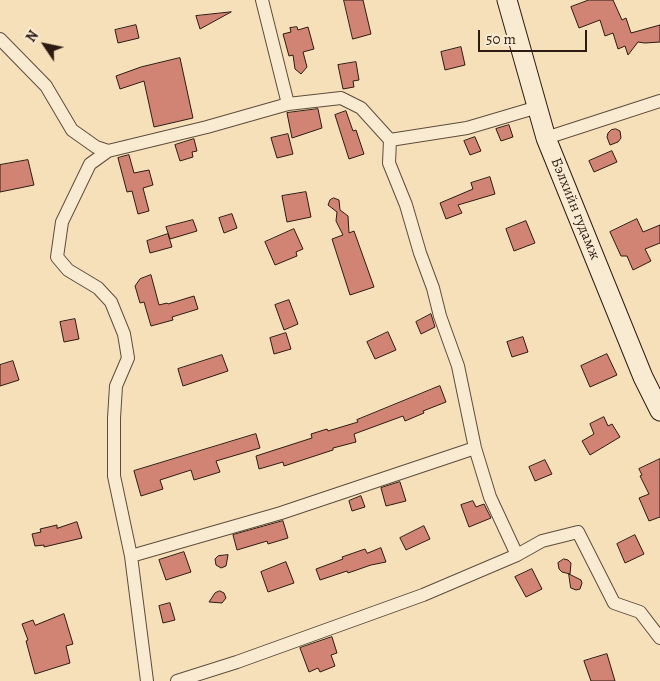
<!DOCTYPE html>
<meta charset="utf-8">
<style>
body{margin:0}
#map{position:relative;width:660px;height:681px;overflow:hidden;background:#f6e0b9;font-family:Alegreya,serif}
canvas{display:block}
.north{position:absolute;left:20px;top:20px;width:50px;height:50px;-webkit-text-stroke:4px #f9ebd2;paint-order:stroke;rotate:304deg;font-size:14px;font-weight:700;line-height:20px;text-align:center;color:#2d1b13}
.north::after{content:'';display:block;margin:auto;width:18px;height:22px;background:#2d1b13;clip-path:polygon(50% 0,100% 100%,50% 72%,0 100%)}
.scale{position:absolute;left:478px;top:30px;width:109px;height:22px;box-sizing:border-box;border:2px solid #2d1b13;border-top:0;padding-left:6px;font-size:15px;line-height:18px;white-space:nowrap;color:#2d1b13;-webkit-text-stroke:4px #f9ebd2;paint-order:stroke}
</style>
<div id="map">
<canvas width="660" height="681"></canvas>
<div class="north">N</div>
<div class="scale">50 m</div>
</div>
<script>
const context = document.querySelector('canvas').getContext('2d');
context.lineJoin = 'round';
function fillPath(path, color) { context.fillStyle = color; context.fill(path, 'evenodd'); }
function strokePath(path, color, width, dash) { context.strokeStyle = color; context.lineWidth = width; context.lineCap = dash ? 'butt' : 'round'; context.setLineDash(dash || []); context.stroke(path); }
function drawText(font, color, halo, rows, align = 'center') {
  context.font = font + ' Alegreya,serif'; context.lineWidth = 4; context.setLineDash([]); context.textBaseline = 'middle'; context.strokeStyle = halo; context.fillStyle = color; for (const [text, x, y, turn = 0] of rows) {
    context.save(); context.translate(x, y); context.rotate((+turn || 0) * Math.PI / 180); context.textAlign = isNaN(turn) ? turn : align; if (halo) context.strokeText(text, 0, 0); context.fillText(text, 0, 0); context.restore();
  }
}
const building = new Path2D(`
 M344,0H363L371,34L353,39Z
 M589,0H613L622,20L626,18L631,33L660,25V42L645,43L638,42L628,55L625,46L618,49L613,33L605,36L600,20L579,28L571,7Z
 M231,12L200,29L196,16Z
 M136,25L139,38L118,43L115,30Z
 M297,27L298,30L308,27L314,49L303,52L307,67L301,74L295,69L293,55L289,56L283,34L291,32L290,28Z
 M461,47L465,65L445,70L441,52Z
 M180,58L193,118L154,127L144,81L120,89L116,76L141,67Z
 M356,62L359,80L353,81L354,87L343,89L338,65Z
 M318,109L322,128L292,138L287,113Z
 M346,111L353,131L356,130L364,154L349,159L335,115Z
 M509,125L513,137L501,141L496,129Z
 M616,129L620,131L621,138L618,142L610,145L607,137L608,133L611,130Z
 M288,134L293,154L277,158L271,138Z
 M475,137L481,151L470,155L464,141Z
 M194,139L197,151L192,152L193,157L180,161L175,145Z
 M612,151L617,162L594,172L589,161Z
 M129,155L134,173L149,170L153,185L143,188L149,211L138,214L132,191L127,192L118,158Z
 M28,160L34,185L0,192V165Z
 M490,177L495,194L458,205L462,213L446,219L440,203L473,189L471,183Z
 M306,192L311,217L287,222L282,196Z
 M334,198L339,200L340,210L348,216L349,233L354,231L374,287L350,295L332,239L343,235L336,221L337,212L328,205L330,200Z
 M232,214L237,228L224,233L219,218Z
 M637,219L643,232L660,225V243L645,249L651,261L633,270L627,256H621L610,232Z
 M193,220L197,231L170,239L166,227Z
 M526,221L535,243L514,251L506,229Z
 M294,229L303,249L296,252L297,256L275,265L265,242Z
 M168,234L172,247L150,253L147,241Z
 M151,275L159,305L167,303L168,304L194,296L198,309L172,317L173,320L151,326L144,302L140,303L135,286L140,279Z
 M289,300L298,324L284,330L275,305Z
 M431,314L435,327L421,334L416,322Z
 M75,319L79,339L64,342L60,322Z
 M388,332L396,350L375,359L367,342Z
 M286,333L291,349L274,354L270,338Z
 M523,337L528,352L512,357L507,342Z
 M607,354L617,375L590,387L581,366Z
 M222,355L228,371L183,386L178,369Z
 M13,361L19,380L0,386V365Z
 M440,386L446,402L423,411L424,413L405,421L403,416L354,434L356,442L333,448V450L284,466L283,462L259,469L256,456L312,438L311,434L327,429L328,431L358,422L357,420Z
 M604,417L608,426L612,424L620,437L590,455L582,441L594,434L590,424Z
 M256,434L260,448L216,461L220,472L194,480L191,470L160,480L163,489L141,496L134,471Z
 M660,459V517L649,521L639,498L649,494L640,476L642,475L639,469Z
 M545,460L552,474L535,481L529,467Z
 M400,482L406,501L386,506L381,488Z
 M361,496L365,507L352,511L349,501Z
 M473,501L476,507L484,504L491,518L469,527L461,505Z
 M283,521L288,538L268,544L267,541L237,550L233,535Z
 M77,522L82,538L44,547V545L35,546L32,534L41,532L40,529L57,525V528Z
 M424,526L430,539L406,550L400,538Z
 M635,535L644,554L625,563L617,544Z
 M381,548L386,562L371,565L348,573L347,571L320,580L316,569L343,559L342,557L365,549L367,553Z
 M184,552L191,572L166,580L159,560Z
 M228,555L226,566L221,568L216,565L215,559L218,556Z
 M564,559L568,560L571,563L570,574L562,572L559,569L558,563Z
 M286,562L294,583L268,592L261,572Z
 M532,569L542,589L526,597L515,577Z
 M569,574L581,580L582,583L580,589L576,590L571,588Z
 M220,591L224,593L226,598L222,603L209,602L215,593Z
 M170,603L175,620L163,623L159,606Z
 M64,614L73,644L66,646L70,663L35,674L26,641L28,640L22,624L33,620L35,625Z
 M332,637L337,653L331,655L335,666L320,672L318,668L309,672L300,648Z
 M607,654L615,681H591L584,661Z`);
fillPath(building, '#d18474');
strokePath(building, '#2d1b13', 1);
const street = new Path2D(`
 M262,0L288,104
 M0,39L46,86L72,130L96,147L108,151
 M546,138L660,101
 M390,140L389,163L406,205L420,253L433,288L440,316L458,366L475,448L490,497L517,555
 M131,556L281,513L475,448
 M147,681L131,556L114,476V418L116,386L128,358L124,334L111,302L98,288L68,270L57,257L62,222L90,164L108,151L207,127L288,104L341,98L361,108L390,140L467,128L538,107
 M177,681L237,662L423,595L517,555L542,541L578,532L614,603L640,612L660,638`);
const secondary = new Path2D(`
 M507,0L546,138L643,377L660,411`);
strokePath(street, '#5f4c3c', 14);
strokePath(secondary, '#2d1b13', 21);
strokePath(street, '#f9ebd2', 12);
strokePath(secondary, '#f9ebd2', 19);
drawText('15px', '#2d1b13', '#f9ebd2', [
 ["Бэлхийн гудамж",575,209,68]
]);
</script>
